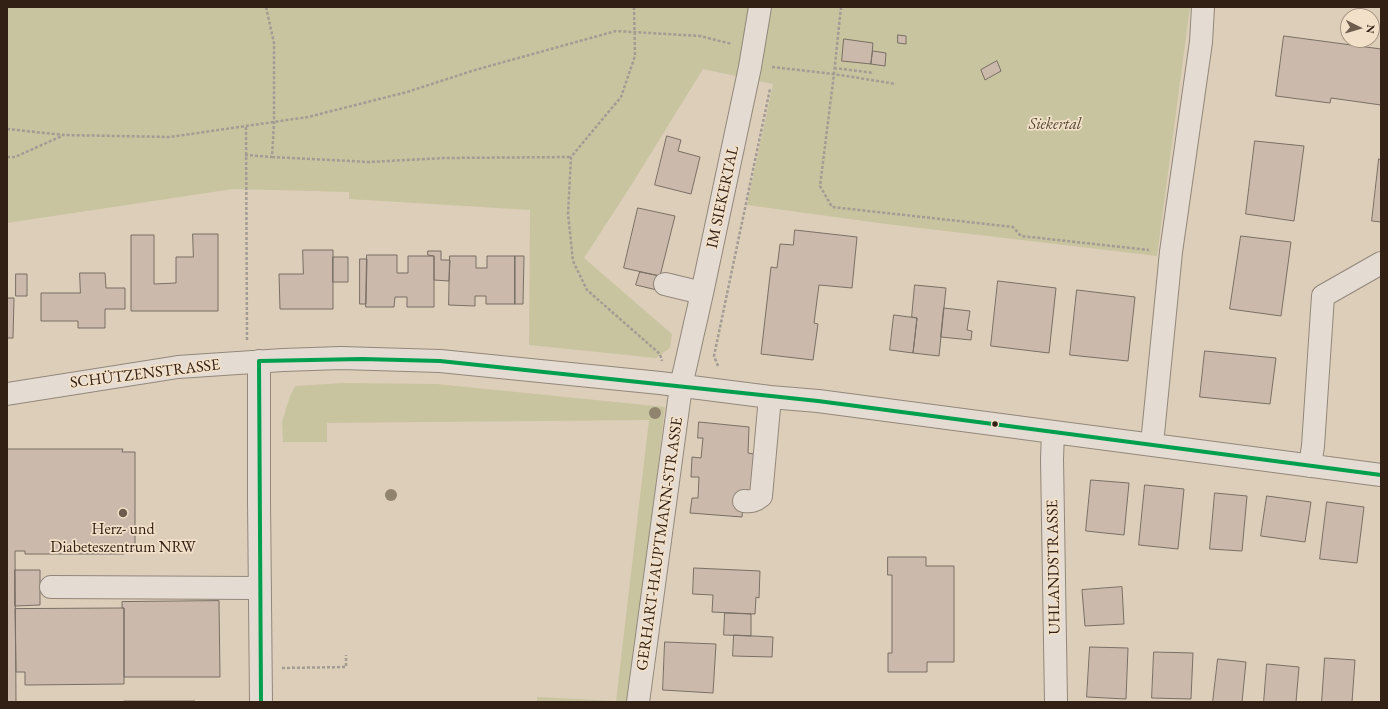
<!DOCTYPE html>
<meta charset="utf-8">
<style>
body{margin:0}
#map{position:relative;width:1388px;height:709px;overflow:hidden;background:#ddceba;font-family:"EB Garamond",serif}
canvas{display:block}
.frame{position:absolute;inset:0;border:8px solid #322014;pointer-events:none}
.north{position:absolute;left:1340px;top:8px;width:40px;height:40px;box-sizing:border-box;background:#f2e0c9;border:1px solid #a59381;border-radius:50%;rotate:95deg;font-size:11px;font-weight:700;line-height:16px;text-align:center;color:#322014}
.north::after{content:'';display:block;margin:auto;width:14px;height:18px;background:#6e5d4e;clip-path:polygon(50% 0,100% 100%,50% 72%,0 100%)}
</style>
<div id="map">
<canvas width="1388" height="709"></canvas>
<div class="frame"></div>
<div class="north">N</div>
</div>
<script>
const context = document.querySelector('canvas').getContext('2d');
context.lineJoin = 'round';
function fillPath(path, color) { context.fillStyle = color; context.fill(path, 'evenodd'); }
function strokePath(path, color, width, dash) { context.strokeStyle = color; context.lineWidth = width; context.lineCap = dash ? 'butt' : 'round'; context.setLineDash(dash || []); context.stroke(path); }
function drawText(font, color, halo, rows, align = 'center') {
  context.font = font + ' "EB Garamond",serif'; context.lineWidth = 3.5; context.setLineDash([]); context.textBaseline = 'middle'; context.strokeStyle = halo; context.fillStyle = color; for (const [text, x, y, turn = 0] of rows) {
    context.save(); context.translate(x, y); context.rotate((+turn || 0) * Math.PI / 180); context.textAlign = isNaN(turn) ? turn : align; if (halo) context.strokeText(text, 0, 0); context.fillText(text, 0, 0); context.restore();
  }
}
fillPath(new Path2D(`
 M7,7H1190L1157,256L886,224L747,205L773,84L703,69L632,184L584,258L672,334L670,348L656,358L529,345L530,210L349,199V192L233,189L7,223Z
 M343,383L437,384L665,407L631,702H537V697L616,701L649,420L327,423V442H283L282,422L290,396L295,386Z`), '#c8c4a0');
const building = new Path2D(`
 M898,35L906,36V44L898,43Z
 M1284,36L1381,49V105L1331,98L1330,103L1276,96Z
 M844,39L873,43L871,64L842,61Z
 M873,51L886,53L885,66L871,64Z
 M997,61L1001,71L985,80L981,70Z
 M667,136L681,140L678,151L700,157L691,194L655,185Z
 M1255,141L1304,146L1294,221L1246,214Z
 M1379,159L1381,160V222L1372,221Z
 M638,208L675,216L660,276L624,268Z
 M795,230L857,237L852,288L819,285L814,323L818,324L813,360L761,354L771,267L777,268L780,244L793,245Z
 M193,234H218V311H131V235H154V284L176,283V257H193Z
 M1241,236L1291,242L1281,316L1230,309Z
 M303,250H333V309H280L279,274H303Z
 M428,251H441V260H450L449,281L434,280V256L428,255Z
 M367,255H397V273H408V256H434V307H407V297H395L394,307H366Z
 M450,256H476V268H487V256H515V304H486V296H475V306L449,305Z
 M515,256H524L523,304H515Z
 M333,257H348V282H333Z
 M360,259H367L366,304H360Z
 M640,272L660,276L657,290L636,285Z
 M80,273H105L106,288H125V309H105V328H78V321H41V293H80Z
 M16,274H27V296H16Z
 M998,281L1056,288L1049,353L991,346Z
 M915,285L946,288L939,356L913,353L917,318L912,317Z
 M1077,290L1135,297L1128,361L1070,355Z
 M7,298H14L13,338H7Z
 M944,308L970,311L967,330L972,331L971,340L941,337Z
 M894,315L917,318L913,353L890,350Z
 M1205,351L1276,358L1270,404L1200,397Z
 M699,422L749,427L748,453L754,454L751,492L744,491L742,517L690,513L692,498H698L699,477H691L692,457L701,458L703,438H698Z
 M7,449H123L122,452H135V550H123L124,554H25V551H15L16,702H7Z
 M1091,480L1129,483L1124,535L1086,531Z
 M1145,485L1184,489L1178,549L1139,545Z
 M1215,493L1247,496L1242,551L1210,549Z
 M1267,496L1311,502L1305,542L1261,536Z
 M1327,502L1364,507L1357,563L1320,559Z
 M888,557H926V566H954V662H927V672H888V653H892V575H888Z
 M694,568L760,571L759,598L756,597L755,614L712,612L713,595L693,594Z
 M15,570H40V605L15,606Z
 M1122,587L1124,624L1085,626L1082,590Z
 M219,601L220,677H124V608H122V602Z
 M122,608H124V684L25,685V672H16L15,609Z
 M725,613L751,614V636L724,635Z
 M734,635L773,637L772,657L733,656Z
 M665,642L716,644L713,693L663,690Z
 M1090,647L1128,648L1126,699L1087,697Z
 M1154,652L1193,653L1191,699L1152,698Z
 M1325,658L1355,660L1352,702H1322Z
 M1218,659L1246,662L1242,702H1213Z
 M1267,664L1299,667L1296,702H1264Z
 M124,701H195V702H124Z`);
fillPath(building, '#cbb9ac');
strokePath(building, '#796f64', 1);
const minor = new Path2D(`
 M665,284L702,293
 M259,361V500L261,702
 M7,394L178,367L283,360L341,358L440,361L660,383L770,397L818,401L1381,475
 M1053,432L1052,459L1056,702
 M1152,444L1171,252L1201,42L1203,7
 M1310,466L1313,446L1323,296L1381,263
 M744,501C751,502 755,501 761,496L770,397
 M51,587L260,588
 M638,702L681,386L702,293L750,67L760,7`);
strokePath(minor, '#92877a', 24);
strokePath(new Path2D(`
 M634,7L635,56L621,97L571,157L568,214L573,261L587,290L660,354L662,361
 M841,7L834,74L820,186L832,207L1013,227L1021,236L1149,250
 M772,67L834,74L896,84
 M834,68L874,73
 M246,127L247,342
 M7,129L64,135L170,137L308,117L407,92L475,70L616,31L700,36L732,44
 M245,155L272,157L274,123V43L266,7
 M7,157H15L64,135
 M272,157L369,162L444,158L571,157
 M718,366L714,356L770,89
 M282,668L346,667V655`), '#a39c94', 2.5, [3, 2]);
strokePath(minor, '#e4dcd2', 22);
strokePath(new Path2D(`
 M259,361L362,359L440,361L818,401L1381,475
 M259,361L261,702`), '#029f4e', 4);
context.fillStyle = '#91846f';
for (const [x, y] of [
 [655,413],
 [391,495]
]) { context.beginPath(); context.arc(x, y, 6, 0, 2 * Math.PI); context.fill(); }
for (const [x, y, r, color] of [
 [995,424,3.5,"#322014"],
 [123,513,5,"#6e5d4e"]
]) { const dot = new Path2D(); dot.arc(x, y, r, 0, 2 * Math.PI); context.fillStyle = color; context.fill(dot); strokePath(dot, '#f2e0c9', 1.5); }
drawText('italic 16px', '#534732', '#f2e0c9', [
 ["Siekertal",1055,125]
]);
drawText('16px', '#322014', '#f2e0c9', [
 ["IM SIEKERTAL",723,197,-78],
 ["SCHÜTZENSTRASSE",145,374,-7],
 ["GERHART-HAUPTMANN-STRASSE",660,544,-82],
 ["UHLANDSTRASSE",1054,567,-91]
]);
drawText('16px', '#322014', '#f2e0c9', [
 ["Herz- und",123,530],
 ["Diabeteszentrum NRW",123,548]
]);
</script>
